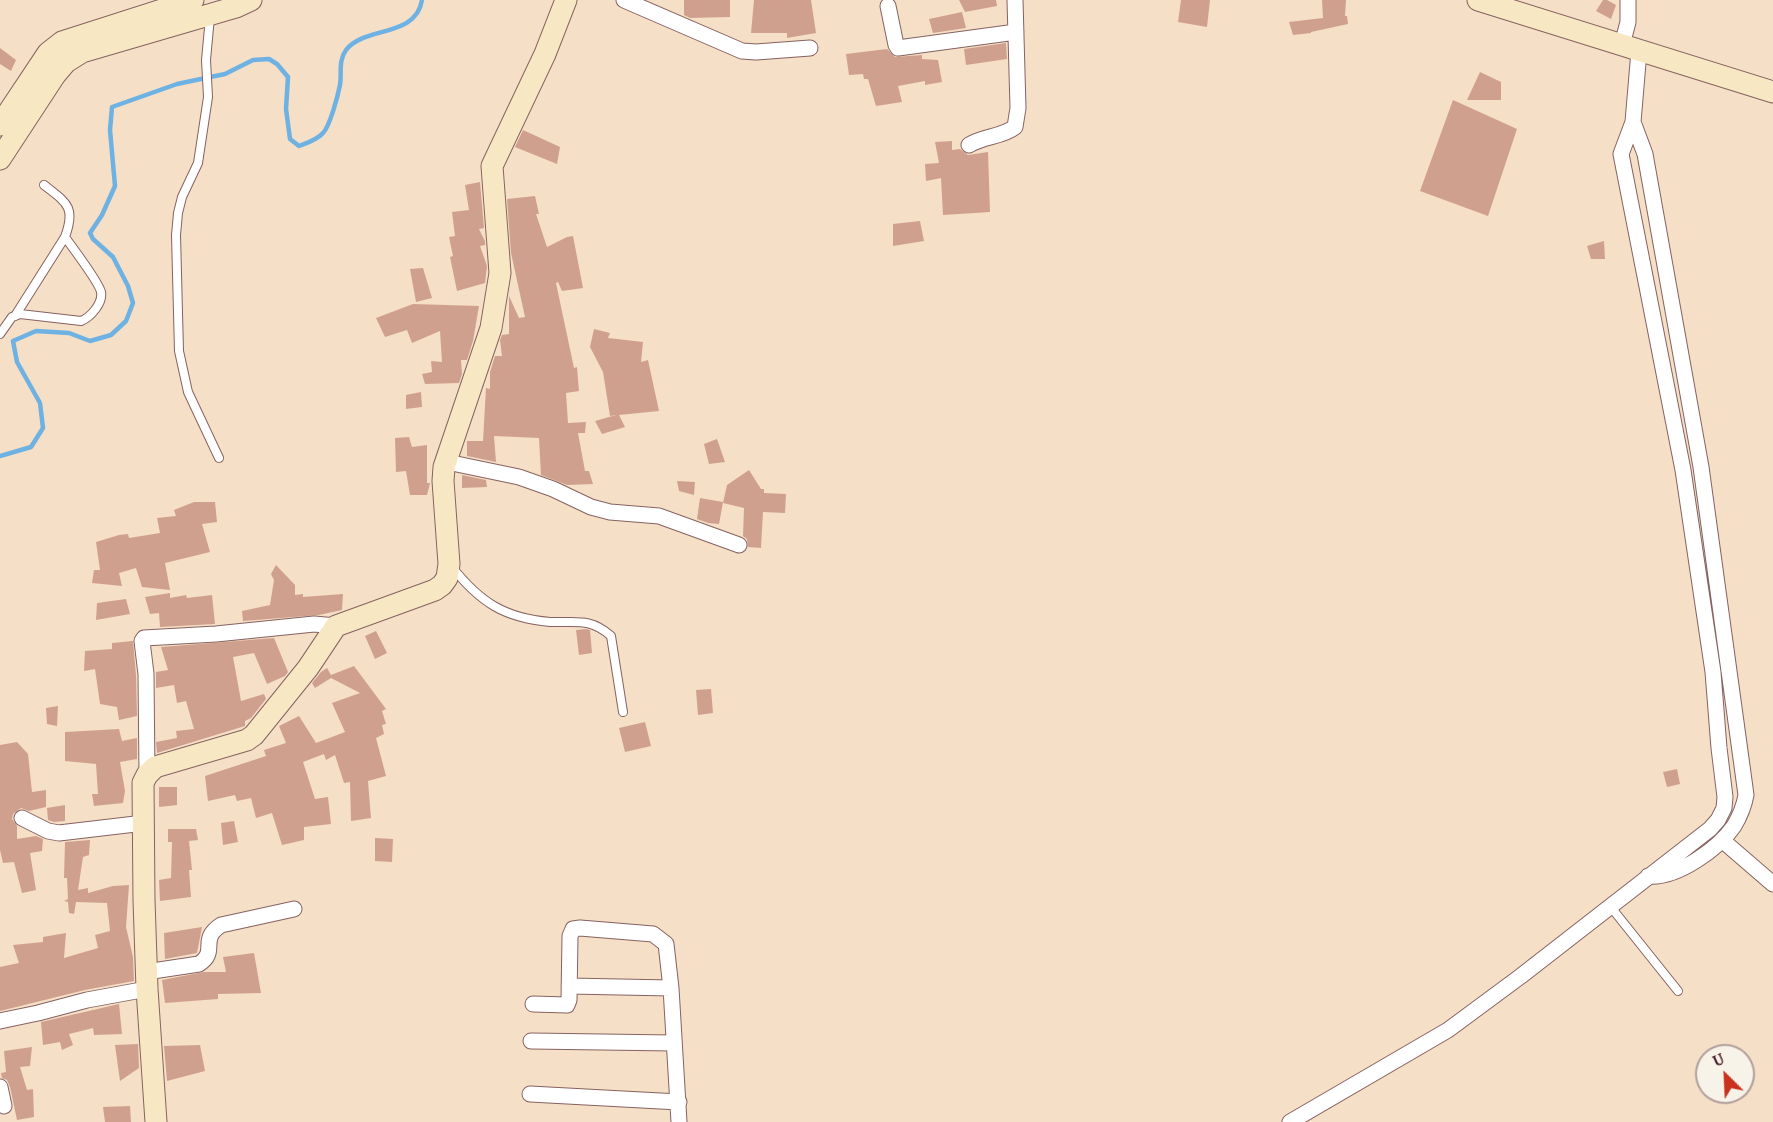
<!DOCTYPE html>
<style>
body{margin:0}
#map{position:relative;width:1773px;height:1122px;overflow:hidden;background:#f5dfc6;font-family:"Gentium Book Plus",serif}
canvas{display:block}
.north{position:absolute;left:1695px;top:1044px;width:60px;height:60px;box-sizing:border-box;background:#f7f3e8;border:2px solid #b29e9c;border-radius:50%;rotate:336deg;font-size:16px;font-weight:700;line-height:24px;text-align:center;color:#4a1f2b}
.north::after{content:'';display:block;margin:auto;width:21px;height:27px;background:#c8321e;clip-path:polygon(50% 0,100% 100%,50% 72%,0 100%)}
</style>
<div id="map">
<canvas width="1773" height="1122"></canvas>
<div class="north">U</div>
</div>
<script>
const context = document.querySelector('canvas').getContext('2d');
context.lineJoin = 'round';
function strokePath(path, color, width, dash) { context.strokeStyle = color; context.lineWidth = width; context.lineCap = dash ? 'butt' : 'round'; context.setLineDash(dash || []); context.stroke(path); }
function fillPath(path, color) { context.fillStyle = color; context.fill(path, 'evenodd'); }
strokePath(new Path2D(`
 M0,456L31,447L43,428L40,403L17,362L13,341L36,331L69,333L90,341L111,335L126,321L133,303L128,286L113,257L93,239L90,233L102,215L115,186L110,130L112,107L177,84L225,74L253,60L269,59L277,64L288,77L286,109L290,139L299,146C307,143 317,140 323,133C330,126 338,95 340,85C342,73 338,61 346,50C364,26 416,38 422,0`), '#6eb1e3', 4.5);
fillPath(new Path2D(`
 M684,0H730V17L690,18L684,15Z
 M754,0H811L816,33L787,38V33H751Z
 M959,0H996L997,6L965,12Z
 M1181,0H1210L1207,27L1178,22Z
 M1322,0H1346L1345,16H1347L1348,24L1311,32V33L1293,35L1289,22L1323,18Z
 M1603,0H1607L1616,5L1611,19L1596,11Z
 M962,12L966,28L933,33L929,19Z
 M1006,43L1007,59L966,65L964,49Z
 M0,48L16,60L11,71L0,64Z
 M887,49L895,57L922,55V59L938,60L942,82L925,85V81L898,86L902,102L876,106L868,79H864L863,74L849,75L846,54Z
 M1480,72L1501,82V100H1467Z
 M1453,100L1517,129L1488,216L1420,191Z
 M523,130L560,147L557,164L515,147Z
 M952,141V150L960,149L968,155L988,152L990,212L943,215L941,178L926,181L925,164L939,163L935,142Z
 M480,182L484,228L479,229L485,241V245L480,246L487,266L485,283L457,291L450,257L453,256L449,237L455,236L452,212L469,210L465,185Z
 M535,196L539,214H536L547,247L567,237L573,236L583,288L562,291L558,282L556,283L574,368L577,367L579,391L566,393L568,423L586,422L585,433H578L585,471H589L593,484L567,485L541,475L539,438L494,436L496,462L467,456V441H483L486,388L490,389V372L495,356H502L500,340L502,335L509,334V296L519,318L525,317L511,253L507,199Z
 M920,221L924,241L893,246V224Z
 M1604,241L1605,259H1591L1587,246Z
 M423,268L432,298L416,302L410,269Z
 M413,304L479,306L473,341L467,360H461L462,374L459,383L425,384L422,374L432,372L431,361L442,362L440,331L412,343L407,330L385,337L376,318Z
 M594,329L610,333L608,338L643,342L641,362L648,360L659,411L619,415L625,427L602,434L595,421L616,415L610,416L603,372L590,347Z
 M421,392L422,407L406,409V395Z
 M409,437L412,447L427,445V483H430L427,495H410L406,471L396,472L395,438Z
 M717,439L725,462L709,464L704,444Z
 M749,470L761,489H764V493L786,494L785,513L763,512L761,548L748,547L747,539L743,536L744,508L723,503L727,485Z
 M462,475L486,480L487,487L462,488Z
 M677,481L695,482L694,495L679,491Z
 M700,498L723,502L719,524L708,523L697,519Z
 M194,502H215L217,522L202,524L210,552L165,563L170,590L142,587L136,568L119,573L122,586L92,583L94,570H100L96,542L119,535L128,534L129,538L160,533L157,518L176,516L174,510Z
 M276,565L295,585V595L303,594V597L343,594L342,610L319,615L243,621L242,611L270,605L274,580L271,574Z
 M170,593V598L186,595L187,598L212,595L215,624L160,627L159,613L150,614L145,597Z
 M126,599L130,614L96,620L97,603Z
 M586,629L590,630L592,653L579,655L576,630Z
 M376,631L387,653L375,659L365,636Z
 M274,638L288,672L285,676L267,684L254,653L233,657L241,701L264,694L266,699L251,718L245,721V726L157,753L156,742L177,738L176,731L194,729L186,701L177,703L174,685L156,688V672L168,670L161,647Z
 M133,641L136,675L137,716L119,720L117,707L100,704L95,669L84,671L85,651L112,649V643Z
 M354,666L386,709L382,711L386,724L382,725L384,734L376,738L386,776L368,781L371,818L351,821L350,782L344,783L335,755L326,760L324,754L303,762L315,799L328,797L331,824L304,827V840L282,845L272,813L256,818L251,798L237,801L235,795L208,801L205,776L266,756L264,750L286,743L279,726L299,716L316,743L345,732L332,703L360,693L331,678L315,688L312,683L321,672L327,668L331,675Z
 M711,689L713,713L698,715L696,690Z
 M58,706L57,726L47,724L46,708Z
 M645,722L651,746L625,752L619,728Z
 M119,729L122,741L137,738V759L120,762L125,791L123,803L94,806L92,794H98L96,764L65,761V732Z
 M17,742L28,754L32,792L46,790V807L29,811L21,808L13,814L12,819L17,826V839L36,836L43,839L42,851L30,853L36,890L22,893L14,862L3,863L0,850V745Z
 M1677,769L1680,784L1667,787L1663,772Z
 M159,787H177V805L159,807Z
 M65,805V821L54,822L48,820L47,808Z
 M234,821L238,842L223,845L221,823Z
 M168,829H196L198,840L189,841L192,870H189L191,897L160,901L159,880L171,878L172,842H168Z
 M375,838L393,839L392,862L375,861Z
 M90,840L89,855L83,857L78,890L88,888V893L113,886L129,885L126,927L133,957L134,981L85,990L0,1011V967L19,963L13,945L43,942V937L66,933L64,958L98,948L95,935L110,931L107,903L76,902L74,914L69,913L68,902L64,901L68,899L67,878H64L65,842Z
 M202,927L197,953L165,959L164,933Z
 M254,953L261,993L218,994V999L165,1003L162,980L204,972H226L223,957Z
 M119,1004L122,1034L94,1035L93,1028L69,1034L73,1045L62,1050L60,1042L43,1045L41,1022Z
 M138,1044L139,1068L120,1081L115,1045Z
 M200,1045L205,1071L167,1081L164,1046Z
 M32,1047L30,1066L20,1067L27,1090L33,1089L34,1117L17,1120L10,1087L7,1080L2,1078L1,1073L6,1072L4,1051Z
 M130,1106L131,1122H105L103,1107Z`), '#d0a08e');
const lane = new Path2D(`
 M210,17L206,60L208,97L198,163L182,197L178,213L176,235L179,351L188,392L219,458
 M15,316L65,237
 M0,334L12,317L20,314L81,321C91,317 103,303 101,292C99,282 72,247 65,237C76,207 67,203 44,185
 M452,567C480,602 504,618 550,622C575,623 590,617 611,636L623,712
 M1610,906L1678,991`);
const street = new Path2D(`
 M624,0L742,51L756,52L810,48
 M888,6L896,45L898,48L1016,32
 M1622,45L1628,22V0
 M1633,122L1645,154L1701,467L1746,795C1744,806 1740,816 1734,826C1719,848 1677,879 1648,876
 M969,145C984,136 1002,137 1015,127L1018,108L1015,0
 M447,462L519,477L553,489L591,507L610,512L659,516L739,545
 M147,775L146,674L142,641L144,638L216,634L314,624L336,626
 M22,818L48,831L59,833L144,823
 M1722,840L1773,884
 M146,972L199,964C219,951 198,940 221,925L294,909
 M569,986L671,988
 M533,1004L567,1005L569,1000L570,936L573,929L580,928L653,934L666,944L671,988L679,1122
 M0,1021L38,1013L87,1000L147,989
 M531,1041L673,1043
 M0,1087L4,1106
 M530,1094L679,1102
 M1290,1122L1448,1030L1521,976L1710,829L1718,820L1724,808L1725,797L1719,748L1713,672L1683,470L1621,154L1633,122L1639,51`);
const secondary = new Path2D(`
 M1478,0L1773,92
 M0,125L48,53L62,42L193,0
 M0,159L55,75L66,62L82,52L236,7L251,0
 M156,1122L147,989L144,900L143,783L147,775L155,767L247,740L254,735L308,668L336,626L435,590L442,585L447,578L449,564L443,481L444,467L491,328L500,273L492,166L545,54L566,0`);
strokePath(lane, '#866261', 10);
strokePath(street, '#866261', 17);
strokePath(secondary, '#866261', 23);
strokePath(lane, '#fff', 8);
strokePath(street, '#fff', 15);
strokePath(secondary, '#f7e8c3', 21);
</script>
